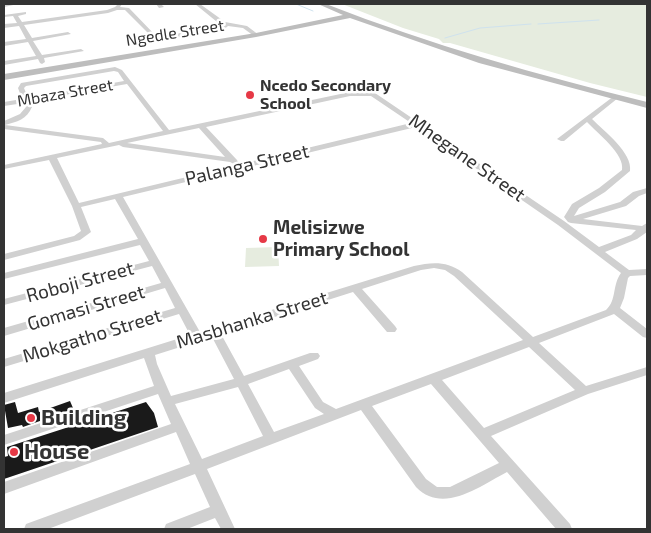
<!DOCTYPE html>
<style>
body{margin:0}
#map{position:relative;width:651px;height:533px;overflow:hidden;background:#fff;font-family:"Exo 2",sans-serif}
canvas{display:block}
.frame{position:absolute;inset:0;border:5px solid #333;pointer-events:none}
</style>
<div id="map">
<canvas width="651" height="533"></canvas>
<div class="frame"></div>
</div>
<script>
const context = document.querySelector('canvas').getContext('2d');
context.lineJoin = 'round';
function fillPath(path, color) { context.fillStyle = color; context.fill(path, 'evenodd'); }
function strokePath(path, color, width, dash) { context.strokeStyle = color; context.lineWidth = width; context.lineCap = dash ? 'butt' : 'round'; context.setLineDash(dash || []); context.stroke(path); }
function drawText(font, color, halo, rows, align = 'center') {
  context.font = font + ' "Exo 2",sans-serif'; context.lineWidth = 5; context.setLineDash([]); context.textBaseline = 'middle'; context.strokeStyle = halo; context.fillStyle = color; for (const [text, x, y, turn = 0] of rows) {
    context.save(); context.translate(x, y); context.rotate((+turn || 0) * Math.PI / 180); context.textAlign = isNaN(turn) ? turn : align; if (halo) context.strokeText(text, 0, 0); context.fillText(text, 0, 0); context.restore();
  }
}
fillPath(new Path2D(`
 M342,4H647V97L590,83L450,43H443L439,39L403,28Z
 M278,247L279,266L245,267L246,248Z`), '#e6ecdf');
strokePath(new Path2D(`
 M296,4L313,11
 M538,24L599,20
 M445,38L480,28L531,24`), '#cfe2ee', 1);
fillPath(new Path2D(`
 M70,401L73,408L68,411L23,427L22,425L8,428L4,405L15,402L18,413L38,407L39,412Z
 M146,402L154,413L158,427L4,479V457L8,456L7,447Z`), '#1a1a1a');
fillPath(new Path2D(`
 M4,4H18L4,7Z
 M118,4H122L120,7L129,8L157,37L222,26L195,4H200L225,22L247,26L259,35L254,36L243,28L228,26L223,30L156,41L125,10H117L108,13L24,25L32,38L68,32L71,34L33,41L42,55L81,49L84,51L44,58L45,62L42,64L40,63L38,59L4,65V61L36,56L28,42L4,46V42L26,39L19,26L4,28V24L17,23L13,16L4,17V15L26,12V14L18,16L22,22L107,10L115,7Z
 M156,4H161L164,7L159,8Z
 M115,67L122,70L169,130L350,92L375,93L564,221L599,247L631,235L636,230L571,223L568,222L564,217L572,204L599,188L622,170C625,154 598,134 587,122L564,141H561L557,139L614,96H618V98L592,119C604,131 633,153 630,171L605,192L579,208L574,216L620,202L633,192L647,188V193L639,196L626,206L583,219L642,226L647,223V232L637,239L605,252L629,270L647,269V275L630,276L628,278L624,298L620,308L647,329V338L643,337L614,314L539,343L586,386L647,367V375L588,394L491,436L570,524L572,529H556L507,472C480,486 443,515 416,487L361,410L207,469L235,529H221L215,518L187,529H164L166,524L210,507L195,474L48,529H24L26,524L190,464L176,432L4,494V482L171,424L158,394L4,445V435L154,386L144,358L4,403V393L190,335L179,314L4,367V359L175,308L165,288L4,336V328L161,283L152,266L4,305V299L149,261L140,245L4,279V273L138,239L115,199L81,207L91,232L80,240L4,260V254L74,236L81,231L72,206L49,160L4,169V165L102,144L101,142L4,129V121L20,114L26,107L24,103L4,106V102L22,99L18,88L21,83ZM114,71L118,72L124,81L28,98L24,88L26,86ZM127,84L163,131L109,143L103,138L5,125C17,122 27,119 32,107L30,101ZM350,96H371L411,123L79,203L57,158L119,145L123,147L230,162L234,164L238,162L237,160L206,127ZM416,127L558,225L621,273C612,285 617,300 606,310L533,337L462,272C447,261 432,262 414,266L200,332L123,197ZM199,128L225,157L127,143ZM434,268L445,270L454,276L523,340L336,409L323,402L299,366L318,359L320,356L318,353H310L244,376L221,334L353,292L387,332H395L397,329L395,326L362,289L421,270ZM212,337L234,379L171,396L157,364L155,355ZM529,347L575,390L484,428L442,380ZM289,369L315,408L324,414L274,432L248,384ZM431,384L499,463L450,487H437L426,479L372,406ZM238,387L263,436L202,459L175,404Z`), '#d0d0d0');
fillPath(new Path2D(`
 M318,4H326C431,45 538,75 647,102V108L479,63L350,18L256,37L4,80V74L256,33L343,15Z`), '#bdbdbd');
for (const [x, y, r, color] of [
 [250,95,5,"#e63946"],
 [263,239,5,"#e63946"],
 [31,418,5,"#e63946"],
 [14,452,5,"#e63946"]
]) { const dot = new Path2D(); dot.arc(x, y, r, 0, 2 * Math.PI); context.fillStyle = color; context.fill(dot); strokePath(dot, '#fff', 2); }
drawText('16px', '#333', '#fff', [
 ["Ngedle Street",175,33,-9],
 ["Mbaza Street",65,93,-10]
]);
drawText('bold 16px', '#333', '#fff', [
 ["Ncedo Secondary",260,86],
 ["School",260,104]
], 'left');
drawText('19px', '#333', '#fff', [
 ["Mhegane Street",467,158,35],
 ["Palanga Street",247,165,-13],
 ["Roboji Street",80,282,-15],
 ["Gomasi Street",86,308,-16],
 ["Masbhanka Street",252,320,-17],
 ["Mokgatho Street",92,336,-17]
]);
drawText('bold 19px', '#333', '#fff', [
 ["Melisizwe",273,228],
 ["Primary School",273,250]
], 'left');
drawText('bold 22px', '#333', '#fff', [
 ["Building",41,418],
 ["House",24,452]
], 'left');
</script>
